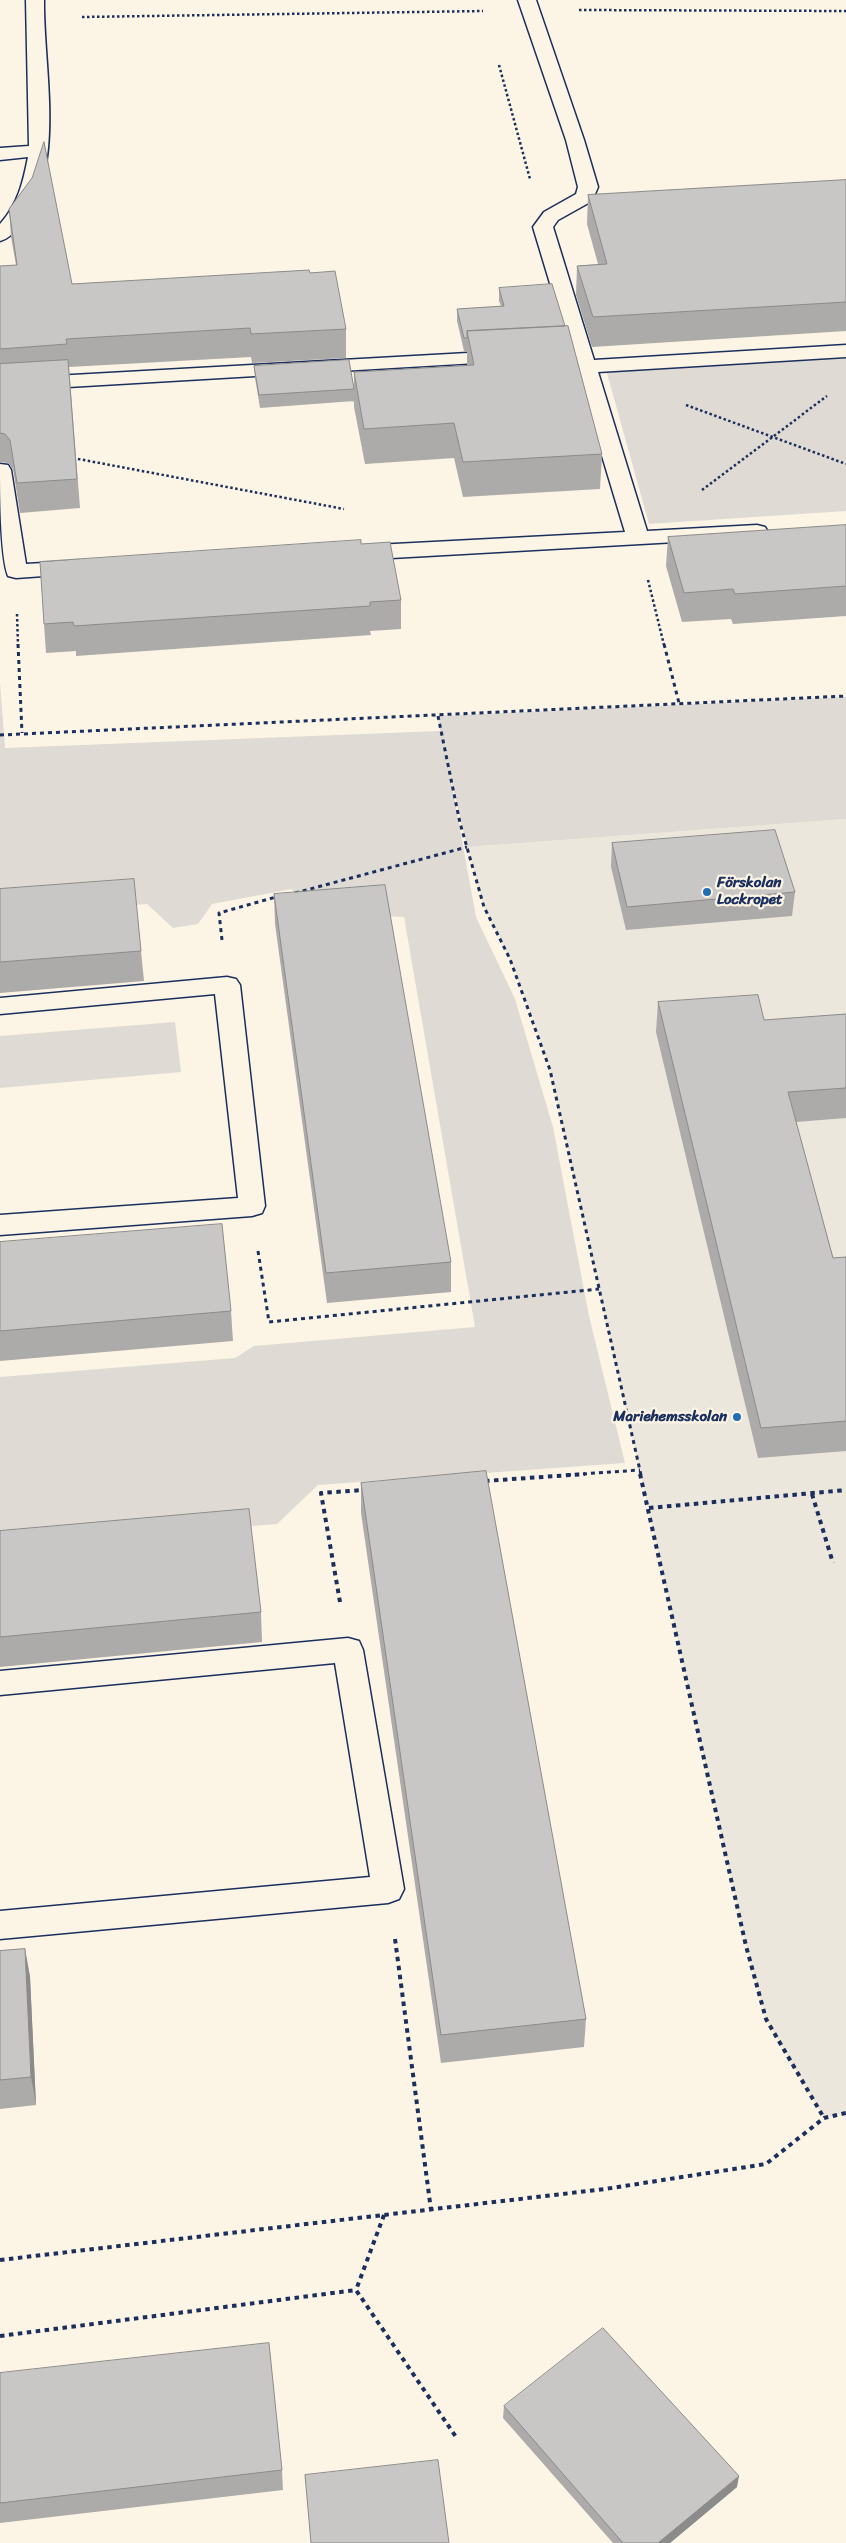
<!DOCTYPE html>
<meta charset="utf-8">
<style>
body{margin:0}
canvas{display:block;background:#fcf5e5}
</style>
<canvas width="846" height="2543"></canvas>
<script>
const context = document.querySelector('canvas').getContext('2d');
context.lineJoin = 'round';
function fillPath(path, color) { context.fillStyle = color; context.fill(path, 'evenodd'); }
function strokePath(path, color, width, dash) { context.strokeStyle = color; context.lineWidth = width; context.lineCap = dash ? 'butt' : 'round'; context.setLineDash(dash || []); context.stroke(path); }
function drawText(font, color, halo, rows, align = 'center') {
  context.font = font + ' Sriracha,sans-serif'; context.lineWidth = 4.5; context.setLineDash([]); context.textBaseline = 'middle'; context.strokeStyle = halo; context.fillStyle = color; for (const [text, x, y, turn = 0] of rows) {
    context.save(); context.translate(x, y); context.rotate((+turn || 0) * Math.PI / 180); context.textAlign = isNaN(turn) ? turn : align; if (halo) context.strokeText(text, 0, 0); context.fillText(text, 0, 0); context.restore();
  }
}
fillPath(new Path2D(`
 M846,819V2113L824,2118L766,2019L746,1946L550,1070L532,1016L510,959L484,907L467,847Z`), '#ece7dc');
fillPath(new Path2D(`
 M846,351V511L649,524L605,366Z
 M0,682L5,748L440,731L438,716L846,697V819L467,847L449,770L476,917L515,999L553,1127L589,1316L625,1463L318,1485L277,1524L0,1547V1377L235,1358L254,1346L475,1327L404,917L304,913L292,889L212,904L198,924L173,928L147,904L0,915Z
 M175,1022L181,1072L0,1088V1036Z`), '#dfdbd4');
const service = new Path2D(`
 M26,0H44C43,69 68,173 18,227C12,234 8,239 0,241V224C18,204 23,183 28,157L0,160V148L29,146Z
 M518,0H536L584,140L598,187L592,201L558,220L553,227L594,360L846,345V357L598,372L647,531L757,525L765,527L768,532L765,537L356,560L348,558L345,553L348,548L356,546L625,532L533,227L544,212L576,194L578,187L566,140Z
 M504,351L511,353L514,357L511,361L0,391V379Z
 M0,464L8,465L11,470L26,564L78,561L86,563L89,568L86,573L16,578L8,576C0,556 0,489 0,464Z
 M227,977L236,979L240,985L265,1206L262,1213L252,1216L0,1235V1215L238,1198L215,994L0,1014V998Z
 M348,1638L359,1641L363,1650L404,1889L399,1899L388,1903L0,1939V1911L370,1877L335,1663L0,1695V1671Z`);
strokePath(service, '#1b2f5e', 3);
strokePath(new Path2D(`
 M579,10L846,11
 M82,17L483,11
 M499,65L530,179
 M686,405L846,464
 M73,458L344,509
 M702,490L827,396
 M648,580L664,645
 M17,614L18,645`), '#1b2f5e', 2.5, [2.5, 2.5]);
strokePath(new Path2D(`
 M18,644L22,733
 M664,644L679,703
 M438,716L460,823L484,907L510,959L550,1070L641,1475
 M0,735L846,696
 M295,893L467,847
 M222,940L219,913L276,897
 M258,1251L269,1322L599,1289
 M567,1475L640,1470`), '#1b2f5e', 3, [4, 4]);
strokePath(new Path2D(`
 M640,1474L746,1946L766,2019L824,2118
 M485,1481L585,1474
 M812,1494L833,1563
 M649,1508L846,1490
 M340,1602L321,1493L364,1490
 M395,1939L431,2210
 M384,2215L356,2290L456,2437
 M0,2260L605,2189L766,2164L824,2118L846,2113
 M0,2336L356,2290`), '#1b2f5e', 4, [4.5, 4.5]);
fillPath(service, '#fcf5e5');
fillPath(new Path2D(`
 M846,180V331L592,347L576,295L577,266L598,264L587,224L588,195Z
 M9,209L72,284L310,273L346,329V358L252,363L251,357L69,367L80,508L20,513L13,469L8,463L0,462V266L16,265L11,237Z
 M499,288L602,454L600,489L463,497L454,458L365,464L354,407V372L467,365V351H464L457,321V309L501,306L499,301Z
 M254,366L354,389V401L260,408L255,378Z
 M846,525V616L733,624L731,619L682,622L666,566L668,537Z
 M361,544L401,600V629L370,631L371,635L76,656V651L46,653L44,624Z
 M612,843L795,892L792,916L626,930L611,867Z
 M0,889L141,951L144,981L0,993Z
 M274,894L451,1262V1292L327,1303L275,924Z
 M658,1002L764,1020L846,1014V1118L796,1122L833,1258L846,1257V1451L758,1458L656,1032Z
 M0,1242L231,1311L233,1341L0,1361Z
 M361,1483L586,2019L584,2047L441,2063L361,1513Z
 M0,1531L261,1612L262,1642L0,1667Z
 M25,1949L30,1977L36,2105L0,2109V1951Z
 M0,2373L282,2470L283,2490L0,2523Z
 M504,2406L737,2487L670,2543H613L503,2418Z`), '#acabaa');
fillPath(new Path2D(`
 M25,1949L30,1977L36,2105L31,2077Z
 M739,2476L737,2487L670,2543H658Z`), '#8c8b8b');
const building = new Path2D(`
 M44,142L72,284L309,270L310,273L335,271L346,329L251,334L250,328L66,339L67,344L0,349V266L17,265L9,209L32,178Z
 M846,180V302L593,317L577,266L607,264L588,195Z
 M552,284L565,326L467,331V338H464L457,309L504,306L499,288Z
 M568,326L602,454L463,462L454,423L364,429L354,372L474,365L467,331Z
 M68,360L77,479L17,483L10,440L5,434L0,433V364Z
 M349,360L354,389L259,395L254,366Z
 M846,525V586L735,594L733,589L684,593L668,537Z
 M361,540V544L390,542L401,600L370,602V606L74,626L73,622L44,624L40,562Z
 M775,830L795,892L627,907L612,843Z
 M134,879L141,951L0,962V889Z
 M385,885L451,1262L326,1273L274,894Z
 M758,995L764,1020L846,1014V1088L788,1092L833,1258L846,1257V1421L761,1428L658,1002Z
 M222,1224L231,1311L0,1331V1242Z
 M486,1471L586,2019L441,2035L361,1483Z
 M249,1509L261,1612L0,1637V1531Z
 M25,1949L31,2077L0,2080V1951Z
 M603,2328L739,2476L658,2543H623L504,2406Z
 M269,2343L282,2470L0,2503V2373Z
 M438,2460L449,2543H311L305,2475Z`);
fillPath(building, '#c8c7c6');
strokePath(building, '#8c8b8b', 1);
for (const [x, y, r, color] of [
 [707,892,5,"#1f6fb2"],
 [737,1417,5,"#1f6fb2"]
]) { const dot = new Path2D(); dot.arc(x, y, r, 0, 2 * Math.PI); context.fillStyle = color; context.fill(dot); strokePath(dot, '#fcf5e5', 2); }
drawText('bold 15px', '#1b2f5e', '#fcf5e5', [
 ["Förskolan",717,883],
 ["Lockropet",717,900],
 ["Mariehemsskolan",727,1417,"right"]
], 'left');
</script>
